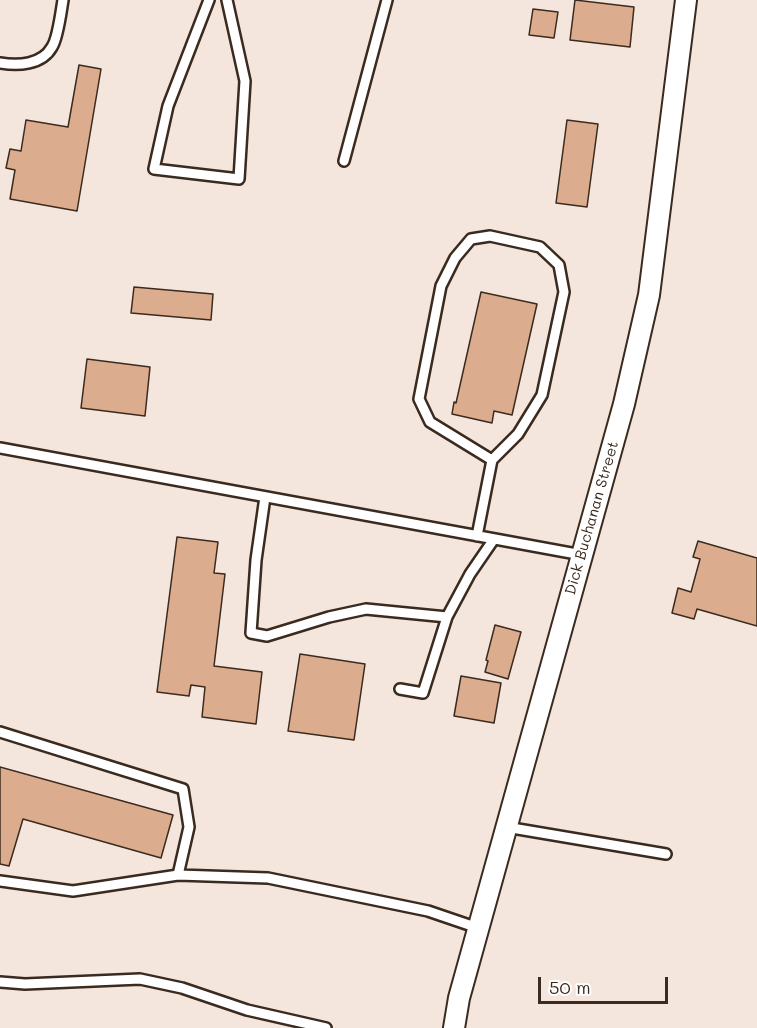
<!DOCTYPE html>
<style>
body{margin:0}
#map{position:relative;width:757px;height:1028px;overflow:hidden;background:#f4e6dd;font-family:Mali,sans-serif}
canvas{display:block}
.scale{position:absolute;left:538px;top:977px;width:130px;height:27px;box-sizing:border-box;border:3px solid #3b2a1e;border-top:0;padding-left:8px;font-size:18px;line-height:21px;white-space:nowrap;color:#3b2a1e;-webkit-text-stroke:4px #fff;paint-order:stroke}
</style>
<div id="map">
<canvas width="757" height="1028"></canvas>
<div class="scale">50 m</div>
</div>
<script>
const context = document.querySelector('canvas').getContext('2d');
context.lineJoin = 'round';
function fillPath(path, color) { context.fillStyle = color; context.fill(path, 'evenodd'); }
function strokePath(path, color, width, dash) { context.strokeStyle = color; context.lineWidth = width; context.lineCap = dash ? 'butt' : 'round'; context.setLineDash(dash || []); context.stroke(path); }
function drawText(font, color, halo, rows, align = 'center') {
  context.font = font + ' Mali,sans-serif'; context.lineWidth = 4.5; context.setLineDash([]); context.textBaseline = 'middle'; context.strokeStyle = halo; context.fillStyle = color; for (const [text, x, y, turn = 0] of rows) {
    context.save(); context.translate(x, y); context.rotate((+turn || 0) * Math.PI / 180); context.textAlign = isNaN(turn) ? turn : align; if (halo) context.strokeText(text, 0, 0); context.fillText(text, 0, 0); context.restore();
  }
}
const building = new Path2D(`
 M575,0L634,7L630,47L570,40Z
 M533,9L558,12L554,38L529,35Z
 M79,65L101,69L77,211L10,199L15,170L6,168L10,149L21,151L26,120L68,127Z
 M567,120L598,124L587,207L556,203Z
 M134,287L213,294L211,320L131,313Z
 M481,292L537,304L512,415L494,411L492,423L452,414L454,402L456,403Z
 M87,359L150,367L145,416L81,408Z
 M177,537L218,542L214,573L225,574L214,666L262,672L256,724L202,717L205,687L191,685L189,696L157,692Z
 M698,541L757,558V626L697,609L694,619L672,613L678,588L691,592L700,559L693,557Z
 M495,625L521,632L508,679L485,672L488,661L486,660Z
 M300,654L365,664L354,740L288,731Z
 M461,676L501,683L494,723L454,716Z
 M0,767L173,815L161,858L23,819L9,866L0,864Z`);
fillPath(building, '#dcac8e');
strokePath(building, '#3b2a1e', 1.5);
const lane = new Path2D(`
 M209,0L168,106L154,169L239,179L245,81L227,0
 M0,63C18,66 42,65 52,47C58,38 61,12 63,0
 M344,161L387,0
 M0,448L582,555
 M265,497L256,560L251,633L267,636L329,617L366,609L447,617L470,574L494,539
 M477,536L492,460L518,434L542,395L564,292L559,265L540,247L490,236L471,239L455,258L441,286L419,399L430,422L492,460
 M400,689L423,693L447,617
 M0,732L183,789L189,827L178,875
 M506,827L666,854
 M0,881L73,891L178,875L268,878L428,911L478,928
 M0,982L25,984L140,979L182,988L247,1010L326,1028`);
const street = new Path2D(`
 M454,1028L459,998L624,404L649,295L686,0`);
strokePath(lane, '#3b2a1e', 14);
strokePath(street, '#3b2a1e', 24);
strokePath(lane, '#fff', 9);
strokePath(street, '#fff', 20);
drawText('15px', '#3b2a1e', '#fff', [
 ["Dick Buchanan Street",592,518,-74]
]);
</script>
